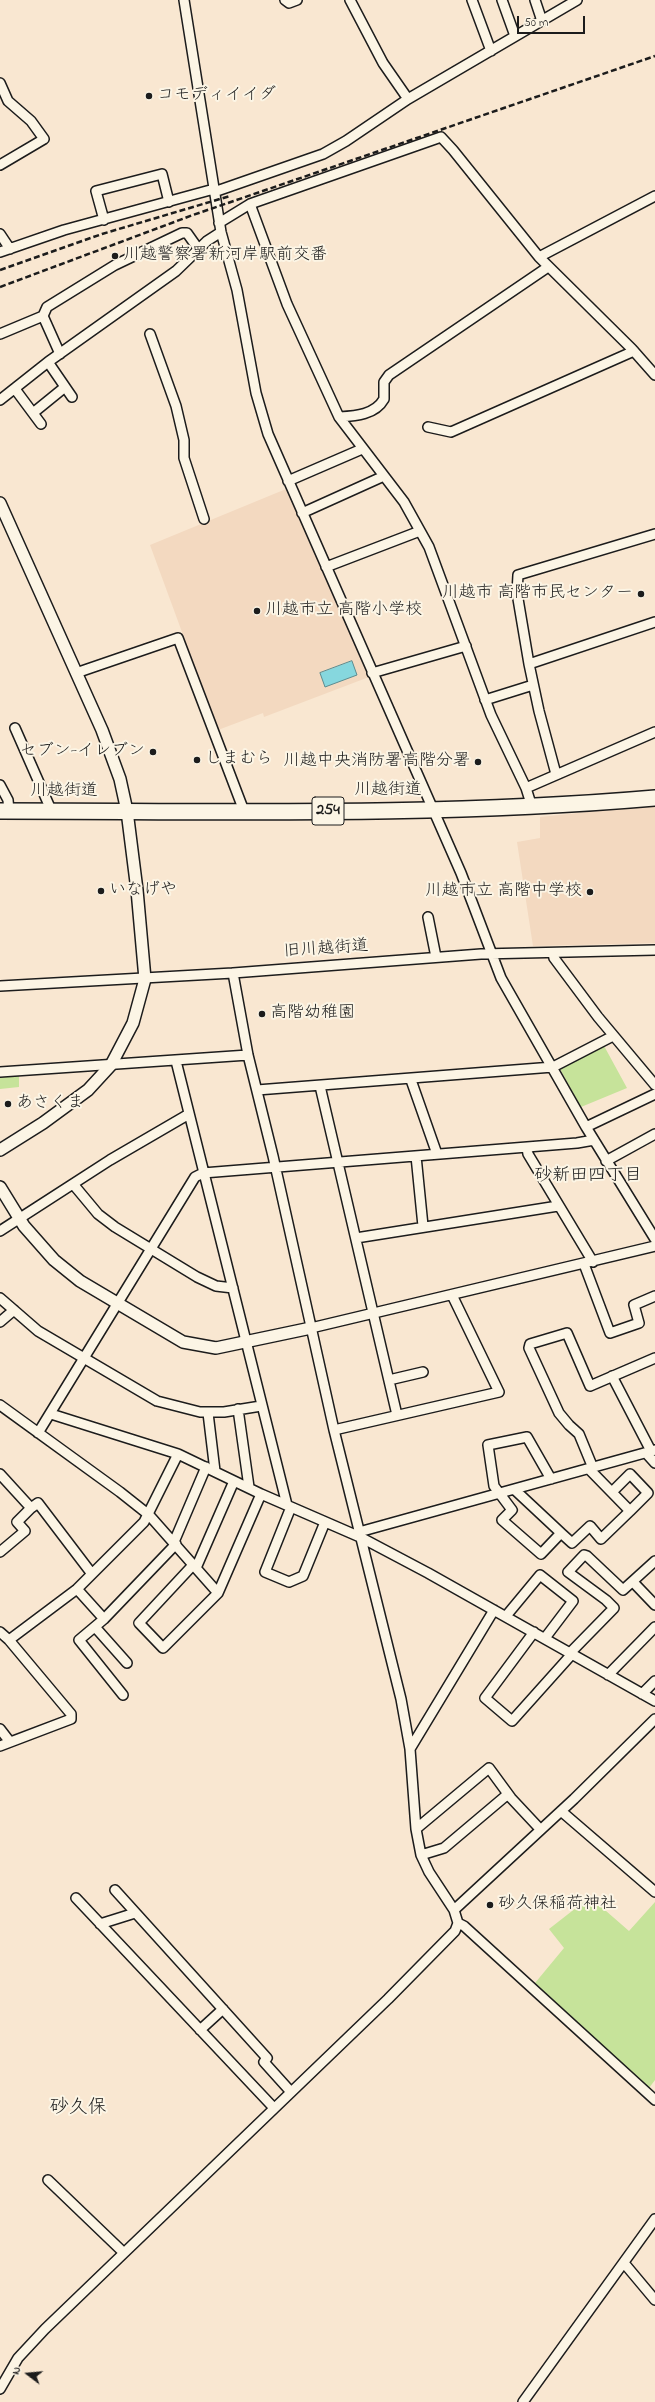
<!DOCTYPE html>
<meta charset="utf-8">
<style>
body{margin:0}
#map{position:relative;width:655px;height:2402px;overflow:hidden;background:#f9e7d1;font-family:"Indie Flower",sans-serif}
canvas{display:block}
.north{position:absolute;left:8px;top:2354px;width:40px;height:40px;-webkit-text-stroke:3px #fcf5e5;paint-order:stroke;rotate:286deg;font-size:11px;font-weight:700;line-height:16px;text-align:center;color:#1c1c1c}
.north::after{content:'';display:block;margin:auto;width:14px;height:18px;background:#1c1c1c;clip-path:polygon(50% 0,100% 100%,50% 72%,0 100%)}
.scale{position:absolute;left:517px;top:16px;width:68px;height:18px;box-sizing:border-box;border:2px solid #1c1c1c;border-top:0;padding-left:5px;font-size:12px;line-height:14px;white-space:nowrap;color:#1c1c1c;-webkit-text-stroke:3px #fcf5e5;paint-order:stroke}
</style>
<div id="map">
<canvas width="655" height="2402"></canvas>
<div class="north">N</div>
<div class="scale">50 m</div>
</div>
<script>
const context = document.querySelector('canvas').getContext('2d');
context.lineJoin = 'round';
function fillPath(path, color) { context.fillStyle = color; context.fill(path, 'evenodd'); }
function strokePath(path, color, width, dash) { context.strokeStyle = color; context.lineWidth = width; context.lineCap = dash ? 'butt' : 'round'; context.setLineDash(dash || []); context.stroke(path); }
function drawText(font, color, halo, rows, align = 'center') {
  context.font = font + ' "Indie Flower","Klee One",sans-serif'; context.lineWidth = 4; context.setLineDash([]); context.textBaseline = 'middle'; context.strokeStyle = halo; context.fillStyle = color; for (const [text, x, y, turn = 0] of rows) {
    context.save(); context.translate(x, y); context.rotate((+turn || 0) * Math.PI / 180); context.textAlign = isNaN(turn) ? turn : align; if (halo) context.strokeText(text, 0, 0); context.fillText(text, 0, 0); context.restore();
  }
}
fillPath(new Path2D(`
 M286,489L369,677L264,717L263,713L218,730L150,545Z
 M655,805V943L533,946L517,842L540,838V817Z`), '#f3d9c0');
fillPath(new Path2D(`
 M603,1044L627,1088L581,1107L560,1069L561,1066Z
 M19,1075V1087L0,1089V1076Z
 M590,1897L629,1931L655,1902V2080L649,2088L535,1983L564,1948L549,1929Z`), '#c6e39a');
const water = new Path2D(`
 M352,661L357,675L325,687L320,673Z`);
fillPath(water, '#86d7de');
strokePath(water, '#5c8c90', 1);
const minor = new Path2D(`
 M184,0L221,232L237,290L256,393L268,434L461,873L501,978L586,1127L655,1239
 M285,0L289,3L297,0
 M350,0L383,63L408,99
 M472,0L491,51
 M502,0L515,36
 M535,0L542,21
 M0,83L8,101L31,121L44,139L0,165
 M214,192L323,154L346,141L408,99L577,0
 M250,204L287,304L339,417L404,502L429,547L491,715L526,788L532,807
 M104,220L96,191L162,174L169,202
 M219,223L250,204L441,137L453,150L539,257L632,349L655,375
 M0,234L10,249
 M0,252L64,230L214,189
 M539,257L655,196
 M0,334L43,316
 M150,334L176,406L184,440V458L204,519
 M60,354L43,316L47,307L115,265L182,233H187L199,250
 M48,362L72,397
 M15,389L41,424
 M0,400L48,362L176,271L207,241L221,232
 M33,413L65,387
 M339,417C355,416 375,415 384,399V382L389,375L548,267
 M428,427L451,432L634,351
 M288,481L362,449
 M302,513L384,476
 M326,567L420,531
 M529,664L655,622
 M76,673L178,638L244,811
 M372,673L466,646
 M485,700L533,685
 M15,728L52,812
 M556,774L539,711L529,664L517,593L518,575L655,534
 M0,785L8,800L9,811
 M526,788L655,732
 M428,917L436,957
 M553,953L554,958L598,1017L655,1085
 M0,986L233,973L481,954L655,950
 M176,1061L287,1505
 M0,1072L248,1055
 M411,1080L437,1154
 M320,1086L397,1415
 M257,1090L553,1067L613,1036
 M586,1127L655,1094
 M527,1148L528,1154L593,1262
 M416,1156L423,1226
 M606,1161L655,1134
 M73,1184L98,1214L115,1227L197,1277L216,1286L233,1288
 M0,1231L110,1160L189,1114
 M356,1238L558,1206
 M584,1264L610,1333L639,1323L634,1305L655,1296
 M0,1298L38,1331L157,1401L200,1412H224L261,1406
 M0,1322L14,1310
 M311,1328L655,1246
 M612,1376L651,1451
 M389,1380L423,1372
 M0,1405L120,1492L149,1515L218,1593
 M238,1409L249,1487
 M208,1413L215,1471
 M51,1414L178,1454L261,1494L360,1537L428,1573L655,1701
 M334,1430L499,1392L452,1295
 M38,1433L195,1177L203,1173L577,1143L594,1140
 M646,1453L655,1463
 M593,1468L579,1434L569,1425L559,1413L529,1348L530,1344L567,1333L590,1386L655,1358
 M0,1474L31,1508L38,1503L92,1574
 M515,1490L561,1533L541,1554L502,1520L512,1510L494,1486L488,1445L527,1437L551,1479
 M612,1492L630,1474L648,1493L630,1511
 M291,1507L265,1572L289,1582L303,1576L325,1522
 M359,1532L655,1450
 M561,1533L572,1543L590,1526L601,1539L630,1511L589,1469
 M174,1542L206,1467
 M0,1552L25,1531L17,1522L31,1508
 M193,1565L139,1623L163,1648L218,1593L261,1494
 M196,1568L234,1481
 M633,1582L655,1605
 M77,1589L104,1619L176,1544
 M506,1616L540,1575L573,1601L545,1638
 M104,1619L79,1640L123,1695
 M95,1627L127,1663
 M0,1632L9,1640
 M534,1632L485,1698L512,1721L572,1654
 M570,1653L614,1608L606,1600L568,1572L584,1555L587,1556L623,1590L655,1561
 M608,1675L655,1627
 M642,1694L655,1681
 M0,1729L10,1742
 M0,1746L71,1719V1714L9,1640L77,1589L144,1522L178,1454
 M410,1749L494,1610
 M561,1811L655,1892
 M416,1829L489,1768L511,1798L540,1829
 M421,1855L444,1848L508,1794
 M115,1890L267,2058L264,2062L291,2092
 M76,1898L273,2107
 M454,1910L574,1799L655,1719
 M458,1923L464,1926L655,2100
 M100,1924L135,1913
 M200,2030L223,2009
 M48,2180L123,2252
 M624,2263L655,2300
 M0,2389L18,2358L45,2329L388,1999L455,1931L458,1923L454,1910L429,1872L421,1855L416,1829L410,1749L401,1699L334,1430L273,1156L248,1055L233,973
 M523,2402L655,2219`);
const tertiary = new Path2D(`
 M0,503L102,730L120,779L127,811L137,890L145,979L133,1023L111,1065L88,1090L43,1123L0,1150
 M0,1187L24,1226L54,1260L80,1281L183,1342L216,1348L311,1328`);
const trunk = new Path2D(`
 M0,811C218,811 437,817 655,798`);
strokePath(minor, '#1c1c1c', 12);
strokePath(tertiary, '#1c1c1c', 14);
strokePath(trunk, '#1c1c1c', 18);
strokePath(minor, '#fcf5e5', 9);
strokePath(tertiary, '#fcf5e5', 11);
strokePath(trunk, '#fcf5e5', 15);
strokePath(new Path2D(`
 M0,270L102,234L230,196
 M0,287L193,215L655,56`), '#1c1c1c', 2.5, [6, 3]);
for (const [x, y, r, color] of [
 [149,96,4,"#1c1c1c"],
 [115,256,4,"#1c1c1c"],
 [641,594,4,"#1c1c1c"],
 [257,611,4,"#1c1c1c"],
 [153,752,4,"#1c1c1c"],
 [197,760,4,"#1c1c1c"],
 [478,762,4,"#1c1c1c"],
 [101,891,4,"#1c1c1c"],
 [590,892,4,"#1c1c1c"],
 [262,1014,4,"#1c1c1c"],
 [8,1104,4,"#1c1c1c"],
 [490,1905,4,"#1c1c1c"]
]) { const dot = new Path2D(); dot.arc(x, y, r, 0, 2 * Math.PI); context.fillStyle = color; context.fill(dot); strokePath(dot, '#fcf5e5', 1.5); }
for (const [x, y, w] of [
 [328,811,32]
]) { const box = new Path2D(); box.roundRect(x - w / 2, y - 14, w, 28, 3); context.fillStyle = '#fcf5e5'; context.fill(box); strokePath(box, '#1c1c1c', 1); }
drawText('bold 16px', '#1c1c1c', null, [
 ["254",328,811]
]);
drawText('17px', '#1c1c1c', '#fcf5e5', [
 ["コモディイイダ",157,96],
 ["川越警察署新河岸駅前交番",123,256],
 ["川越市 高階市民センター",633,594,"right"],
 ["川越市立 高階小学校",265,611],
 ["セブン-イレブン",145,752,"right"],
 ["しまむら",205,760],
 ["川越中央消防署高階分署",470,762,"right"],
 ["いなげや",109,891],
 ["川越市立 高階中学校",582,892,"right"],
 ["高階幼稚園",270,1014],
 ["あさくま",16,1104],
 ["砂久保稲荷神社",498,1905]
], 'left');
drawText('17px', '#1c1c1c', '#fcf5e5', [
 ["川越街道",388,791],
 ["川越街道",64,792],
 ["旧川越街道",326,950,-4]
]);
drawText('18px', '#1c1c1c', '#fcf5e5', [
 ["砂新田四丁目",588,1177]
]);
drawText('19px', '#1c1c1c', '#fcf5e5', [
 ["砂久保",78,2109]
]);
</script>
